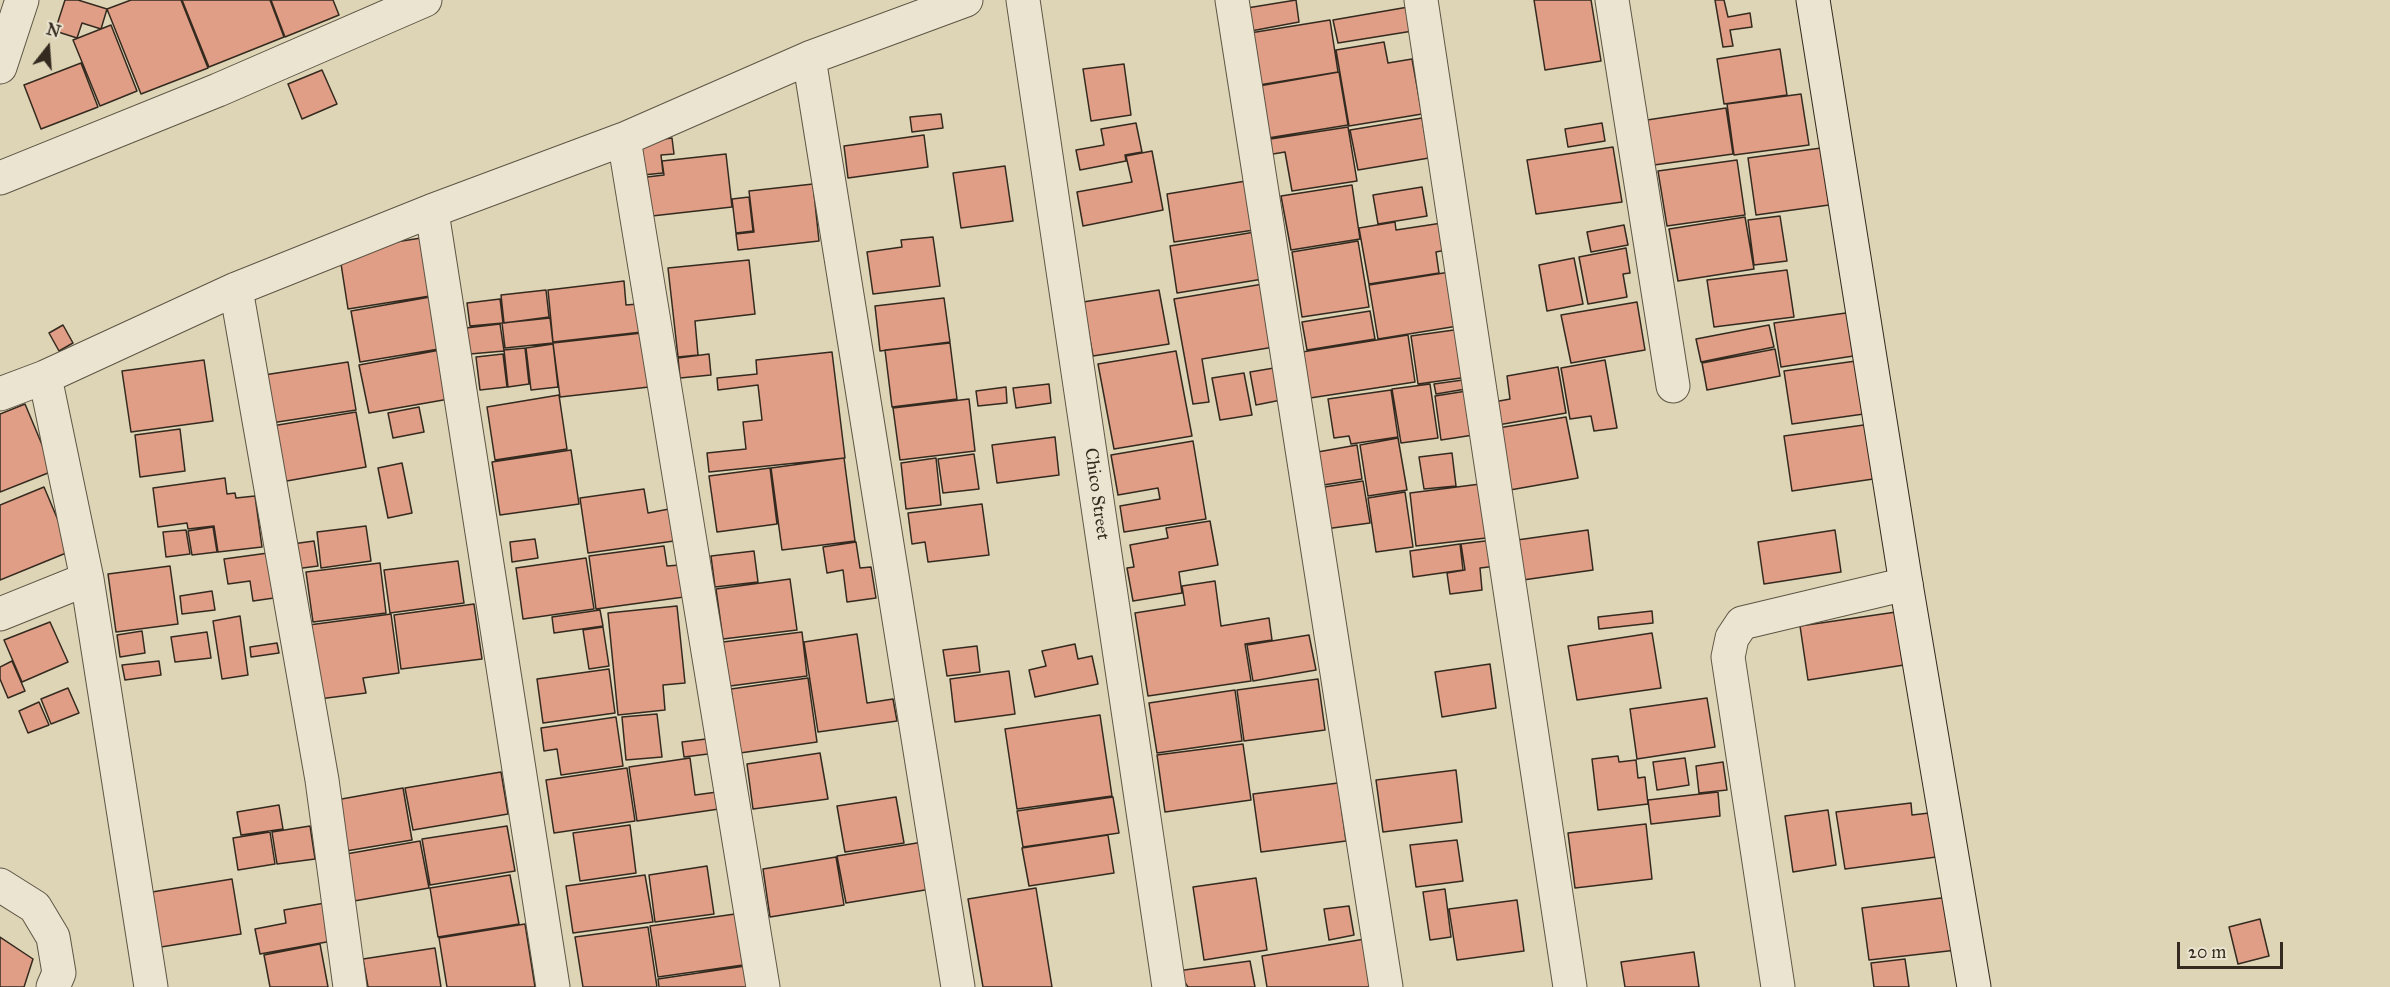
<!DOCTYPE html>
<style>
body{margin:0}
#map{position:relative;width:2390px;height:987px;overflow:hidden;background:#ded5b6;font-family:"IM FELL Great Primer",serif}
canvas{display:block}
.north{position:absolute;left:18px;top:18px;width:60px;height:60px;-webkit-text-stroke:4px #eae4d0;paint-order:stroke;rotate:17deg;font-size:16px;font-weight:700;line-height:24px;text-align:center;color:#342a1f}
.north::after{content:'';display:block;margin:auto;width:21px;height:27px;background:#342a1f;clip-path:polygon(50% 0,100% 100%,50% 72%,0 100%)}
.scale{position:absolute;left:2177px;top:942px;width:106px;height:27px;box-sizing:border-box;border:3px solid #342a1f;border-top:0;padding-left:8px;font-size:18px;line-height:21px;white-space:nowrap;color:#342a1f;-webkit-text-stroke:4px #eae4d0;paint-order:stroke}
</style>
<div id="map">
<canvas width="2390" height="987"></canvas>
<div class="north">N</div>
<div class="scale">20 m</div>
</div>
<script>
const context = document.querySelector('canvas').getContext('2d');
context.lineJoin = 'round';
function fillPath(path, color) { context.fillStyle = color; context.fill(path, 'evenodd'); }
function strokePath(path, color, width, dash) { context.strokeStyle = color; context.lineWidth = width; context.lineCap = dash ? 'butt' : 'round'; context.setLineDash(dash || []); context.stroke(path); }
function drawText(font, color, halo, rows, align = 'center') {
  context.font = font + ' "IM FELL Great Primer",serif'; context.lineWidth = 5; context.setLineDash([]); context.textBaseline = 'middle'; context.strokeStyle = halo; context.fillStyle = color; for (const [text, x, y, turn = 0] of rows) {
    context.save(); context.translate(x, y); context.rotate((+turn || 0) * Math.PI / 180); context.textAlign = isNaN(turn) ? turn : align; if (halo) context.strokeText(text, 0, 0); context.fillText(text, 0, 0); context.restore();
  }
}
const building = new Path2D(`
 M65,0H78L107,9L101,29L82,23L77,38L55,31Z
 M131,0H181L208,68L141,94L107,9Z
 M182,0H270L284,37L209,67Z
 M271,0H333L339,15L285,37Z
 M1296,0L1299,22L1251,31L1247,8Z
 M1534,0H1591L1601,61L1545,70Z
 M1715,0H1724L1728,17L1750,13L1752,27L1730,30L1733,46L1723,47Z
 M1414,6L1419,30L1338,43L1333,20Z
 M1330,20L1338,72L1259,85L1250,33Z
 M111,25L137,91L100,106L73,40Z
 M1384,42L1388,63L1412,59L1422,114L1349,126L1336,50Z
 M1780,49L1787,95L1724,104L1717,59Z
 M81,63L98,107L41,129L24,85Z
 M1124,64L1131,115L1091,121L1083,69Z
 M322,70L337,104L302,119L288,84Z
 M1339,72L1348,125L1268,138L1259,86Z
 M1801,94L1809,145L1734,155L1727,104Z
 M1726,108L1733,154L1654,165L1647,120Z
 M941,114L943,128L912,132L910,117Z
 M1422,118L1429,158L1358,170L1350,130Z
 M1136,123L1142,152L1125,155L1126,161L1080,170L1076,150L1104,145L1101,129Z
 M1602,123L1605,141L1568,147L1565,129Z
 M1348,127L1357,181L1292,191L1285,152L1267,155L1264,140Z
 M924,135L928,167L848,178L844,146Z
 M672,138L674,154L661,155L663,173L643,175L639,142Z
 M1613,147L1622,202L1536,214L1527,160Z
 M1821,148L1829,205L1756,215L1748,158Z
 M1152,151L1163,210L1083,226L1077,192L1132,182L1126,156Z
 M726,154L732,207L652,216L647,177L664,175L662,161Z
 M1737,160L1745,215L1667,226L1658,171Z
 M1005,166L1013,221L961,228L953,173Z
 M1246,181L1254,230L1174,242L1167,194Z
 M813,184L819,241L738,250L736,234L754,232L749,191Z
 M1352,185L1360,239L1291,250L1281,196Z
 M1422,187L1427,216L1378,224L1373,195Z
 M749,197L753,231L736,233L732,199Z
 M1780,216L1787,261L1754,265L1748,220Z
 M1745,217L1754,269L1678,281L1669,229Z
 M1395,222L1396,230L1442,223L1446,250L1436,252L1439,273L1369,284L1359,228Z
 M1624,225L1628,245L1591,252L1587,232Z
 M1255,232L1263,279L1177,293L1170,246Z
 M933,237L940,286L873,294L867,252L902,247L901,240Z
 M421,238L430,296L348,309L339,251Z
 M1358,241L1369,307L1302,317L1292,252Z
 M1626,248L1630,273L1623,274L1627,297L1588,304L1579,257Z
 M1574,258L1583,304L1547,311L1539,265Z
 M749,260L755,314L695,321L698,355L678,357L668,268Z
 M1787,270L1794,317L1714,327L1707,280Z
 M1456,271L1464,325L1378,339L1369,285Z
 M624,281L626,305L638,304L642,332L553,342L548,290Z
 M1263,284L1274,347L1202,359L1209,402L1193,404L1174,299Z
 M546,290L549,317L504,323L501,295Z
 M1159,290L1169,344L1093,356L1083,302Z
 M430,297L439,349L360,362L351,311Z
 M944,298L950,342L880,351L875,306Z
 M500,299L503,323L470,326L467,303Z
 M1637,302L1645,350L1571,363L1561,315Z
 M1370,311L1375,339L1307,350L1302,322Z
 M1853,312L1860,355L1781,367L1774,323Z
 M550,318L553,343L505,348L502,323Z
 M500,324L504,351L470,354L466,328Z
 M63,325L73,343L59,351L49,333Z
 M1769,325L1774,347L1701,362L1696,339Z
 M1461,329L1468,377L1418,384L1411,336Z
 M642,333L649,387L560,397L553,343Z
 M1408,335L1415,382L1310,398L1302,352Z
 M950,343L957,399L892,407L885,350Z
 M553,344L558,387L531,390L526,348Z
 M525,348L529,384L508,387L504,350Z
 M1775,349L1780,376L1707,390L1702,363Z
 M440,350L449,399L369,413L359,365Z
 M1176,351L1192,436L1114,449L1098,364Z
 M832,352L845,458L709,472L707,453L746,449L743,422L762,420L758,385L718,390L717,378L757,374L756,360Z
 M503,354L507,387L480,390L476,357Z
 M709,354L711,375L680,378L678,358Z
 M204,360L213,421L131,432L122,371Z
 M1605,360L1617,428L1594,431L1591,416L1570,419L1561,368Z
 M1863,360L1871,413L1792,424L1784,371Z
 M348,362L356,410L271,423L264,375Z
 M1280,367L1286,399L1256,405L1250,372Z
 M1558,367L1566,413L1498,425L1494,402L1510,399L1507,376Z
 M1244,373L1252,415L1220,420L1212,378Z
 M1470,379L1472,388L1436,394L1434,384Z
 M1049,384L1051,403L1016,408L1013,388Z
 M1430,384L1438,438L1401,443L1392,389Z
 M1006,387L1007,403L978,406L976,391Z
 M1391,390L1398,437L1351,444L1349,436L1334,438L1328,399Z
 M1473,390L1480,434L1441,440L1435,396Z
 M559,395L567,449L495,460L487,407Z
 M969,399L975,451L900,460L893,408Z
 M25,404L53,471L0,492V414Z
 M419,407L424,432L393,438L388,413Z
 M356,412L366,467L281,482L272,426Z
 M1566,417L1578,478L1510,490L1498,428Z
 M1871,424L1880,478L1792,491L1784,436Z
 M180,429L185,471L140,477L135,435Z
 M1055,437L1059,475L997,483L992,445Z
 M1398,438L1407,490L1368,496L1360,445Z
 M1193,441L1206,519L1124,532L1120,506L1160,499L1158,488L1118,495L1111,455Z
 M1357,445L1362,479L1317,486L1312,453Z
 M571,450L579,504L500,515L492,462Z
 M1452,453L1456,486L1424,489L1419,457Z
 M974,454L979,489L943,493L938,459Z
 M844,458L855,541L782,550L771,468Z
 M936,458L941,505L906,509L901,463Z
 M402,463L412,513L388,518L378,468Z
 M770,468L777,524L717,532L709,476Z
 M225,478L227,494L235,493L236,498L255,496L262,547L218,552L214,526L188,529L187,523L158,527L153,488Z
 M1363,481L1370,523L1325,529L1318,488Z
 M1488,483L1495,537L1416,546L1410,493Z
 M44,487L71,551L0,580V505Z
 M644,489L648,513L669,509L674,541L588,553L580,498Z
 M1405,492L1413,547L1376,552L1368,498Z
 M982,504L989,555L928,562L925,542L912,544L908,513Z
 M1210,521L1218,565L1179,572L1182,593L1133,601L1127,568L1134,567L1130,545L1168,538L1166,528Z
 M366,526L371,561L321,568L317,532Z
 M213,527L217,552L192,555L188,531Z
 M186,530L190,554L166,557L163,532Z
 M1588,530L1593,570L1523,580L1517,540Z
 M1835,530L1841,572L1764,584L1758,542Z
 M535,539L538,558L512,562L510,542Z
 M1493,540L1497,566L1480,568L1482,590L1450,594L1447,573L1465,570L1461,544Z
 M314,541L318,566L295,569L292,544Z
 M856,542L860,568L871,567L876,598L847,602L843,570L827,573L823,547Z
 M1460,544L1463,570L1413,577L1410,551Z
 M664,546L667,566L680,565L684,597L596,609L589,556Z
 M754,551L758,582L715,587L711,556Z
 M268,553L274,598L253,601L250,581L228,584L224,559Z
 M586,558L594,609L523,619L516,568Z
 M458,561L464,603L390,613L384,570Z
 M380,563L386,613L313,622L306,572Z
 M170,566L178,624L116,632L108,574Z
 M790,579L797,630L723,639L716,589Z
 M1215,581L1221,626L1269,618L1272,640L1245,644L1251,681L1148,696L1135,613L1185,605L1182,586Z
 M212,591L215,610L182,614L180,596Z
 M474,604L482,659L401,669L394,615Z
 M677,606L685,683L663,685L665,710L618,715L608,613Z
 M600,610L603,626L554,633L552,617Z
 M1652,611L1653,623L1599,629L1598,617Z
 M1896,612L1904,665L1808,680L1800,626Z
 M391,614L399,673L363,678L366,693L319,699L309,625Z
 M240,616L248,675L222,679L213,621Z
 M50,622L68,662L22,682L4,640Z
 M603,627L609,666L589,669L583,630Z
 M142,631L145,653L120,657L117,635Z
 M207,632L211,658L175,662L171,637Z
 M802,632L807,676L730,686L723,642Z
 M1652,633L1661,688L1577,700L1568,646Z
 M857,634L867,703L893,699L897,721L818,732L804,642Z
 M1309,635L1316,670L1253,681L1247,645Z
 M277,643L279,653L251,657L250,647Z
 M1075,644L1078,659L1092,656L1098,684L1035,697L1029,670L1046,666L1042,651Z
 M977,646L980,672L947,676L943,650Z
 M12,661L25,691L8,698L0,679V667Z
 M159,661L161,675L125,680L122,665Z
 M1490,664L1496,708L1442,717L1435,672Z
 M609,669L615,713L543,723L537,679Z
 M1009,671L1015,714L955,722L950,679Z
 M808,678L817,742L740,753L731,689Z
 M1318,679L1325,730L1244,741L1237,690Z
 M68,688L79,713L51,724L41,699Z
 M1235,690L1242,741L1157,753L1149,703Z
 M1707,698L1715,747L1637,759L1630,709Z
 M39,702L49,725L28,733L19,711Z
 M657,714L662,757L626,760L622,717Z
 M1100,715L1112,796L1017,809L1005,729Z
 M616,717L623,766L561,775L557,749L544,751L541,728Z
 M706,739L708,754L684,757L682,742Z
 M1243,744L1251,800L1165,812L1157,755Z
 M820,753L828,799L753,809L747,764Z
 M1618,756L1619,762L1636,760L1638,778L1645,777L1648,804L1598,810L1592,759Z
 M690,758L695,795L717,792L719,809L637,821L629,767Z
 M1685,758L1689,785L1657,790L1653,762Z
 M1723,762L1727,790L1699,793L1696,766Z
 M627,768L635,821L554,833L546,780Z
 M1456,770L1462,822L1383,832L1376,780Z
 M501,772L508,814L413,830L405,788Z
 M1338,783L1346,841L1261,852L1253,794Z
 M403,788L412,840L346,851L336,800Z
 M1718,792L1720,816L1651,824L1648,800Z
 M896,797L904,843L845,852L837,806Z
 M1113,797L1119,833L1023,847L1017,811Z
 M1911,803L1912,815L1938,812L1944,856L1845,869L1836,812Z
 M279,805L283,829L241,835L237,812Z
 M1828,810L1836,865L1793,872L1785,816Z
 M1646,824L1652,879L1575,888L1568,833Z
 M630,825L636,873L580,881L573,833Z
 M310,826L315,859L277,864L272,832Z
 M507,826L515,871L430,885L422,839Z
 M270,832L275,864L238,870L233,838Z
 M1108,835L1114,873L1029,886L1022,848Z
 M1457,840L1463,881L1416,887L1410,845Z
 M420,841L429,888L354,901L346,854Z
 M923,842L931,889L846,903L837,856Z
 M836,857L844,905L770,917L763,869Z
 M707,866L714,914L655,922L649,875Z
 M510,875L519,924L438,937L430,888Z
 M645,875L653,922L573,933L566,886Z
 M1256,878L1267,950L1204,960L1193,887Z
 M232,879L241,934L161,947L152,892Z
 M1036,888L1052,987H983L968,899Z
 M1445,889L1451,937L1430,940L1423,892Z
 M1949,897L1957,950L1869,960L1862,908Z
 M1517,900L1524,951L1457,960L1449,909Z
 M325,903L332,941L260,954L255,929L286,923L284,910Z
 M1349,906L1354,935L1329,940L1324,909Z
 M735,914L743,965L658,977L650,926Z
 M2260,919L2269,956L2238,964L2229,927Z
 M525,924L535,987H447L439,938Z
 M648,927L657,987H583L575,937Z
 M0,937L33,959L24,987H0Z
 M1365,939L1373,987H1267L1262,956Z
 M320,944L328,987H270L264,955Z
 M435,948L441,987H368L363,959Z
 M1694,952L1699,987H1625L1621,962Z
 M1905,959L1909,987H1874L1871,963Z
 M1250,961L1255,987H1188L1177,971Z
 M745,966L748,987H659L658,979Z`);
fillPath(building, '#df9e85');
strokePath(building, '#342a1f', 1.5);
const street = new Path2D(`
 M1023,0L1169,987
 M1232,0L1386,987
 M1421,0L1570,987
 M1612,0L1673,386
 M809,58L958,987
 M0,67L22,0
 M624,139L763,987
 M0,178L218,90L425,0
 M432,212L553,987
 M236,289L322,780L350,987
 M45,377L87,579L151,987
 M0,394L45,377L236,289L431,211L624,139L809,58L966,0
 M0,614L87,579
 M0,885L35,907L53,937L59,973L53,987
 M1778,987L1728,657L1732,638L1742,623L1906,584`);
const secondary = new Path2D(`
 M1813,0L1906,584L1974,987`);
strokePath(street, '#5e5545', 35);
strokePath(secondary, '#342a1f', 35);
strokePath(street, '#eae4d0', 33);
strokePath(secondary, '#eae4d0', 33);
drawText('18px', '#342a1f', '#eae4d0', [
 ["Chico Street",1096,494,82]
]);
</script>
